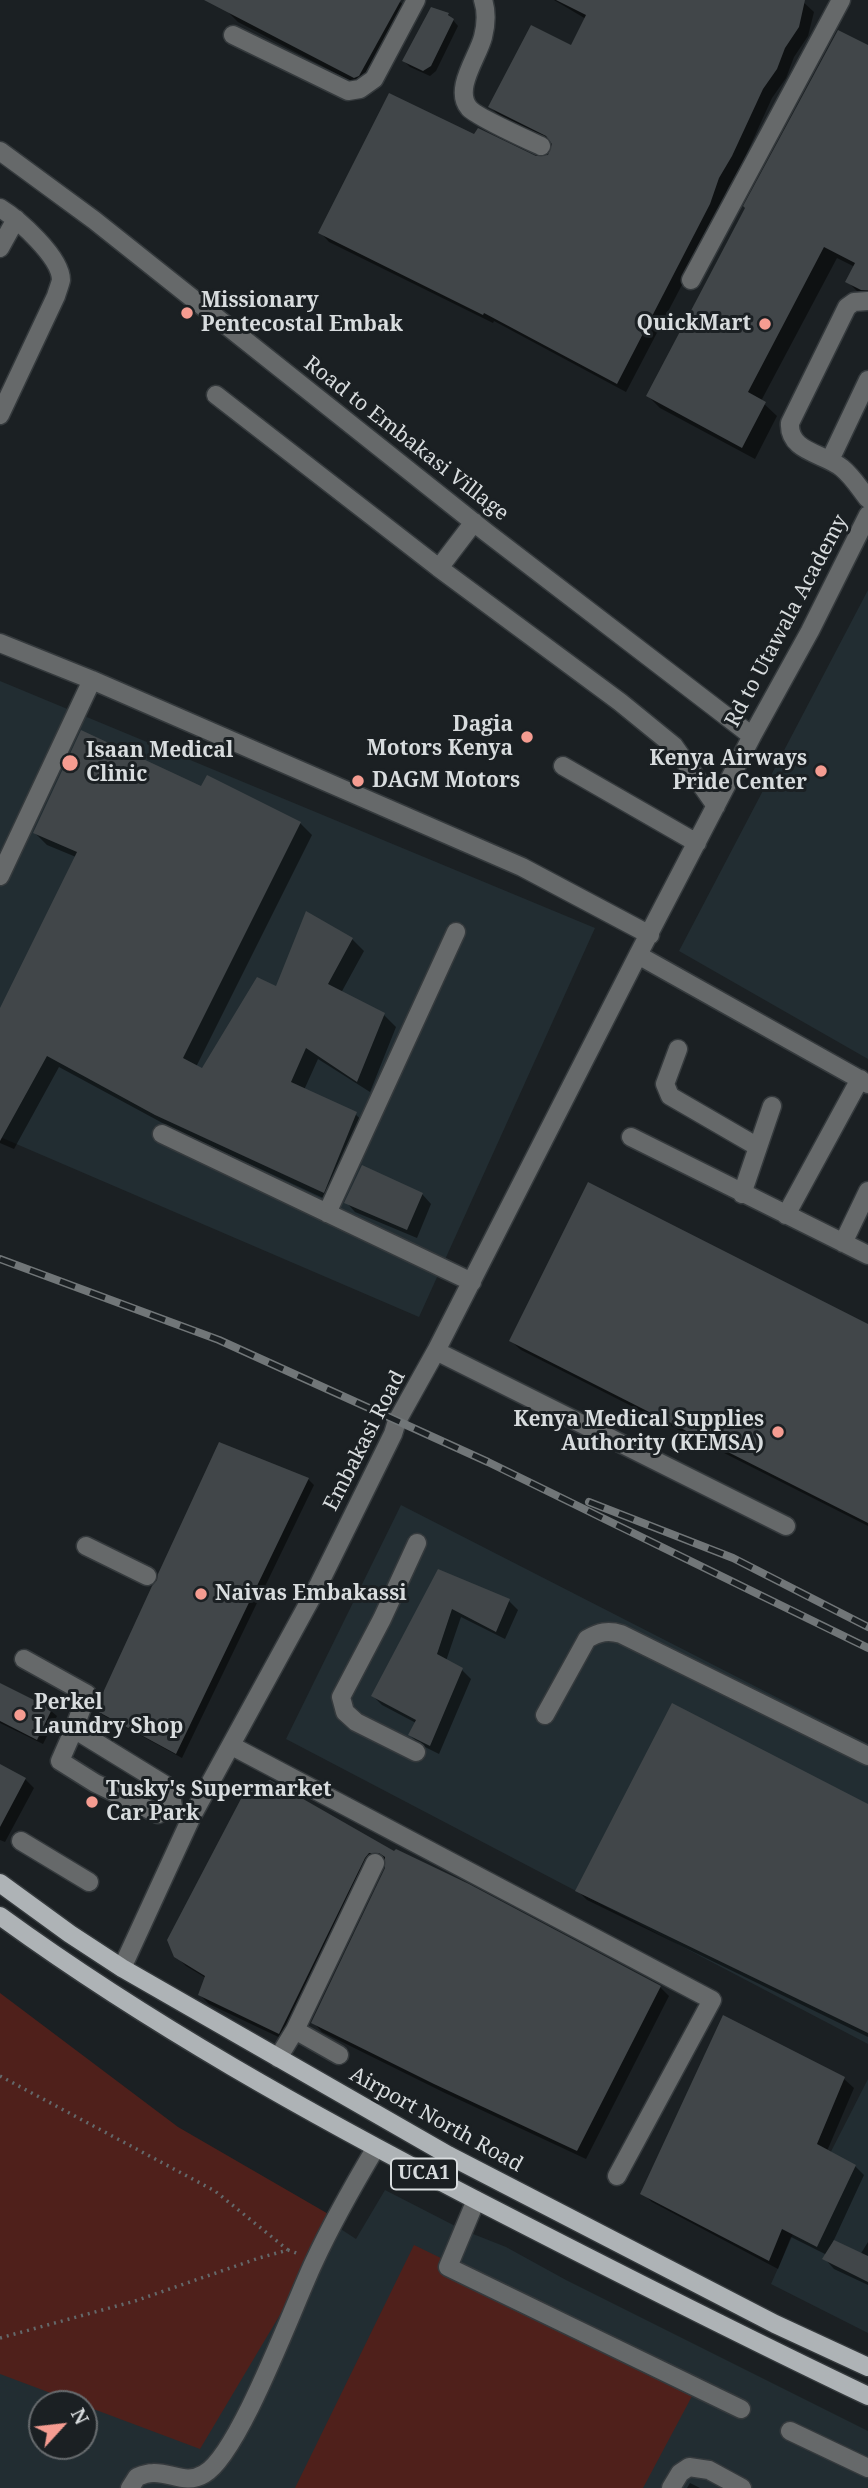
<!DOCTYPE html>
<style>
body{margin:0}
#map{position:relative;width:868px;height:2488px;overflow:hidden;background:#1b2023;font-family:"Noto Serif",serif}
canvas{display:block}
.north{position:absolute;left:28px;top:2390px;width:70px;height:70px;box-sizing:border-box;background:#1b2023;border:2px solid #676b6e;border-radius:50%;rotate:63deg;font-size:19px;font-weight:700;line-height:28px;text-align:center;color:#d8dcde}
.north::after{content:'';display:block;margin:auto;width:24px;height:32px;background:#f59c91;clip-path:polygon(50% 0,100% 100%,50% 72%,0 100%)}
</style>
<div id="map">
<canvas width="868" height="2488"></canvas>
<div class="north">N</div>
</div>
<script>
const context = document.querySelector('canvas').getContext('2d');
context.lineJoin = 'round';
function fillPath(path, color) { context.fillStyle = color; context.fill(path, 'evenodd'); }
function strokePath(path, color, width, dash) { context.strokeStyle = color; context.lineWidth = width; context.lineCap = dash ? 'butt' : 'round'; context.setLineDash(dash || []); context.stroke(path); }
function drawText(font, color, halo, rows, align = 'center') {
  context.font = font + ' "Noto Serif",serif'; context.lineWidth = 6; context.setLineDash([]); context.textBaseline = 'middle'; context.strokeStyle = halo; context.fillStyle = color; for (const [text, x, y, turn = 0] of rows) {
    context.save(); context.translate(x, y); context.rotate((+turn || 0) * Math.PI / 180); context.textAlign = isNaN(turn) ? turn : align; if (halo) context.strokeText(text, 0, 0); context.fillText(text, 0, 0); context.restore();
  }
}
fillPath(new Path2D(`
 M868,590V1059L679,951Z
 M0,681L595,928L419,1317L0,1137Z
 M401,1505L868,1744V2044L286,1739Z
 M0,2053L333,2224L356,2239L385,2190L463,2230L506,2247L566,2280L868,2431V2488H0ZM42,2404H84V2446H42Z
 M868,2079V2333L771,2284L819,2175Z`), '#222d32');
fillPath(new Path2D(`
 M0,1993L178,2127L337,2219L200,2449L0,2374Z
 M414,2245L699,2383L643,2488H295Z`), '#4f201b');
fillPath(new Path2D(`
 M232,0H398L412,13L368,90L238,22L226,10Z
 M554,0H801L814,12L808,36L794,57L786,78L772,98L741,166L728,188L719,214L626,392L494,321L493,323L329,242L320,232L475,136L536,158L543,159L553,152V143L500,116L490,107L572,47L586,19Z
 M448,14L458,26L436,71L430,76L410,67L404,61Z
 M868,47V298L860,294L848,282L855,267L837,258L761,401L777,416L755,459L660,408L648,396Z
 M202,789L300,823L312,835L196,1067L203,1071L277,989L352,939L364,951L341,993L384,1015L396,1027L370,1092L318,1059L304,1090L354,1113L367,1125L336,1204L168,1126L59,1067L14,1149L0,1143V1012L76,857L47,845L35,833Z
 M422,1194L431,1204L417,1238L355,1212L346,1202Z
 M868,1326V1526L521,1350L511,1341Z
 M308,1479L314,1485L182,1758L103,1715L97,1710Z
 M439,1571L509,1601L518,1610L505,1639L461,1617L446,1661L462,1670L471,1679L439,1754L419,1744L410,1735L416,1723L382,1705L373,1696Z
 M0,1685L51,1711L57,1716L43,1744L0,1723Z
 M0,1766L25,1779L34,1788L5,1842L0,1840Z
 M245,1795L395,1854L660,1987L669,1996L586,2159L445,2093L322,2032L313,2022L387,1868L388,1861L383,1860L374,1867L289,2042L209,2004L200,1995L206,1978L186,1966L176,1956Z
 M868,1806V2037L587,1900L577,1890Z
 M844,2079L854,2088L827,2151L855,2166L864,2175L827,2255L791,2237L778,2269L652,2202L642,2193Z
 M868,2242V2285L834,2269L825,2259L860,2255Z
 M690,2483L700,2488H687Z`), '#0007');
fillPath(new Path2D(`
 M204,0H401L359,76L354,78Z
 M556,0H805L799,27L785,48L777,69L763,89L732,156L719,178L710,204L617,384L484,313L483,315L318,233L389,93L474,134L478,128L536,156L548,155L552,144L546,136L488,107L531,25L571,45L586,15Z
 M431,7L449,13L448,15L454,19L431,66L423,71L402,61Z
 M838,30L868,45V290H861L845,282L855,263L824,247L748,392L766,402L742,448L646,396L745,208L743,206Z
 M81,730L201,786L207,775L301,822L183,1058L202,1068L257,977L276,986L306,911L353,938L328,984L385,1013L357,1082L306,1048L291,1082L357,1112L324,1193L155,1115L47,1056L0,1141V1008L77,852L33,833Z
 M362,1165L423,1193L407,1230L344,1203Z
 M588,1182L868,1324V1523L509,1341Z
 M219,1442L309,1478L176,1754L95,1710L152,1586L157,1580L158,1574Z
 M438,1569L510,1599L496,1632L452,1609L437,1654L463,1668L430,1746L408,1735L416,1720L371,1696Z
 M0,1683L52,1709L37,1740L0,1721Z
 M672,1703L868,1804V2033L575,1891Z
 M0,1764L26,1778L0,1827Z
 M270,1780L394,1851L396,1849L469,1884L661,1986L577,2151L434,2084L311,2023L385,1868V1857L379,1853H369L365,1858L279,2034L198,1995L205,1976L174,1957L167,1940L244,1793Z
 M723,2015L845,2077L817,2144L856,2165L817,2247L782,2229L769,2261L640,2194Z
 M834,2240L868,2256V2282L822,2259Z`), '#414649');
const minor = new Path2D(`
 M483,0C487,12 486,25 483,37C478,57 453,89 469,108C475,116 528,140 541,146
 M233,35L348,91L360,89L374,79L416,0
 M0,151L94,220L486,532L752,736
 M0,208C18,219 61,257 61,280C60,285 57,292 56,296L0,415
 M0,248L16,219
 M691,280L841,0
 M868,301L854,302L847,307L790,423C788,452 824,453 842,468C853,477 860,489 868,499
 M216,395L439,568L620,702L674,746L716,806
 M830,460L868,380
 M439,568L474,522
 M0,643L92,680L522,867L650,935
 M563,766L697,843
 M0,876L92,680
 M638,955L868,1084
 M678,1049L665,1084L670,1096L758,1147
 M162,1134L472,1282
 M631,1137L868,1255
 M742,1194L772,1106
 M327,1213L456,932
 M786,1215L860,1079
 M843,1243L868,1191
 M436,1351L786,1526
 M86,1546L147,1576
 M24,1659L87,1694L74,1729
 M545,1715L587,1639C599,1632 608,1630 621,1634L868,1756
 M74,1729L170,1788L173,1807L158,1814L95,1783L60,1761Z
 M232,1746L712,2000L617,2176
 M416,1752L356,1722L345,1712L341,1697L382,1619L417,1543
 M21,1841L89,1882
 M122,1968L192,1816L319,1584L393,1434L397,1421L436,1351L638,955L752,736L810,631L868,515
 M295,2030L339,2055
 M278,2058L295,2030L375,1863
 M476,2200L448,2267L741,2409
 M790,2431L868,2468
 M130,2488L137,2477C142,2475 148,2473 153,2473C171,2472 186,2485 204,2474C239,2455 294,2304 314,2262C332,2223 353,2186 375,2149
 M671,2488L680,2473L689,2467L709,2470L742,2488`);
const major = new Path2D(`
 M0,1883L70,1934L122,1968L448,2155L775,2324L868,2367
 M0,1916C150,2025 312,2115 476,2200C606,2267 736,2333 868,2396`);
strokePath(minor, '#353a3d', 21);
strokePath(major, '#353a3d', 21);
strokePath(new Path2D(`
 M0,2076L215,2191L288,2250
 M0,2338L135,2301L259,2258L288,2250L299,2254`), '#64696b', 3.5, [2, 5]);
strokePath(minor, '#66696a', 18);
strokePath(major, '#aeb3b6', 18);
const rail = new Path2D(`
 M0,1259L219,1340L488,1462L868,1648
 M589,1502L733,1558L868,1627`);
strokePath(rail, '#717678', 8);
strokePath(rail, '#1b2023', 5, [16]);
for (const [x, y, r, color] of [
 [187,313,7,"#f59c91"],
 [765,324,7,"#f59c91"],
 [527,737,7,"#f59c91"],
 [70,763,9,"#f59c91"],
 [821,771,7,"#f59c91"],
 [358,781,7,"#f59c91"],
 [778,1432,7,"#f59c91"],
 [201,1594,7,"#f59c91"],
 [20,1715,7,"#f59c91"],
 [92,1802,7,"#f59c91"]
]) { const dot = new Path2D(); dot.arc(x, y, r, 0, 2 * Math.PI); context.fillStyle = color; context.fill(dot); strokePath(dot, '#1b2023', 2.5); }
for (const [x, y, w] of [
 [424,2174,66]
]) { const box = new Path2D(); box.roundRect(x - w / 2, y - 15.5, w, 31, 5); context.fillStyle = '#1b2023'; context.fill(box); strokePath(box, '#d8dcde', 2); }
drawText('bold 19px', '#d8dcde', null, [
 ["UCA1",424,2174]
]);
drawText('bold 21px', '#d8dcde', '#1b2023', [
 ["Missionary",201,301],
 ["Pentecostal Embak",201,325],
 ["QuickMart",751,324,"right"],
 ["Dagia",513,725,"right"],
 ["Motors Kenya",513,749,"right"],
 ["Isaan Medical",86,751],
 ["Clinic",86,775],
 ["Kenya Airways",807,759,"right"],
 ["Pride Center",807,783,"right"],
 ["DAGM Motors",372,781],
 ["Kenya Medical Supplies",764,1420,"right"],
 ["Authority (KEMSA)",764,1444,"right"],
 ["Naivas Embakassi",215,1594],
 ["Perkel",34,1703],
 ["Laundry Shop",34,1727],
 ["Tusky's Supermarket",106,1790],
 ["Car Park",106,1814]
], 'left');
drawText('21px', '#d8dcde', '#1b2023', [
 ["Road to Embakasi Village",406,439,38],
 ["Rd to Utawala Academy",787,621,-62],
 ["Embakasi Road",365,1441,-63],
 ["Airport North Road",436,2120,29]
]);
</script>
